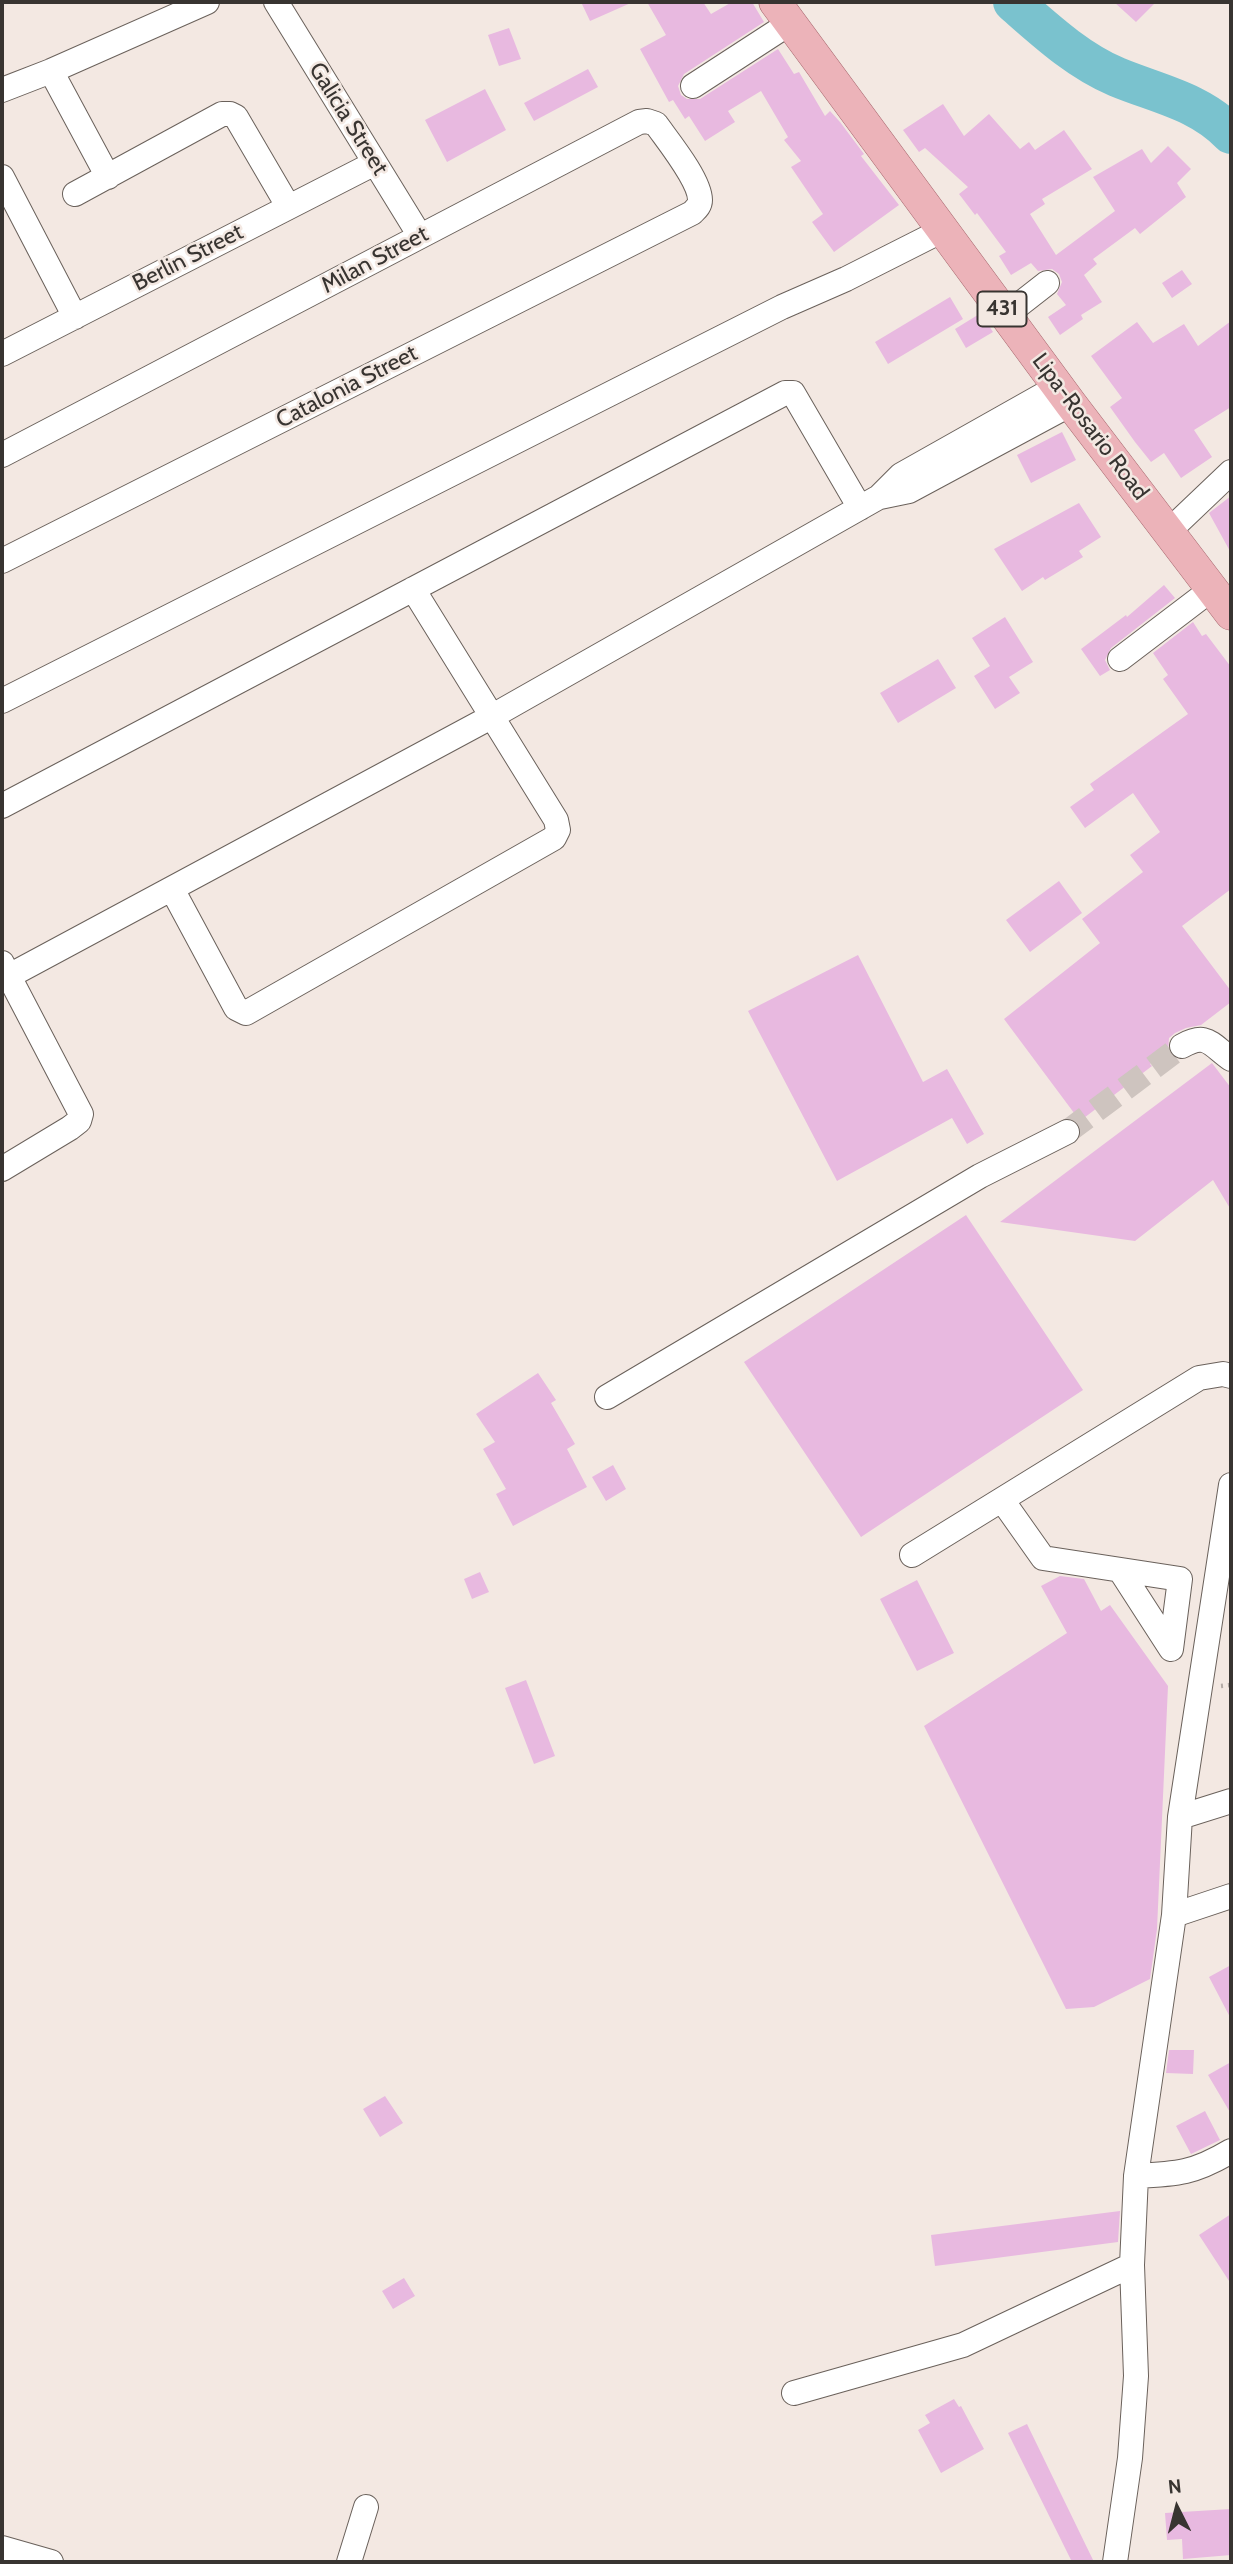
<!DOCTYPE html>
<style>
body{margin:0}
#map{position:relative;width:1233px;height:2564px;overflow:hidden;background:#f3e8e2;font-family:Cabin,sans-serif}
canvas{display:block}
.frame{position:absolute;inset:0;border:4px solid #383431;pointer-events:none}
.north{position:absolute;left:1142px;top:2473px;width:70px;height:70px;-webkit-text-stroke:5px #f3e8e2;paint-order:stroke;rotate:354deg;font-size:19px;font-weight:700;line-height:28px;text-align:center;color:#383431}
.north::after{content:'';display:block;margin:auto;width:24px;height:32px;background:#383431;clip-path:polygon(50% 0,100% 100%,50% 72%,0 100%)}
</style>
<div id="map">
<canvas width="1233" height="2564"></canvas>
<div class="frame"></div>
<div class="north">N</div>
</div>
<script>
const context = document.querySelector('canvas').getContext('2d');
context.lineJoin = 'round';
function strokePath(path, color, width, dash) { context.strokeStyle = color; context.lineWidth = width; context.lineCap = dash ? 'butt' : 'round'; context.setLineDash(dash || []); context.stroke(path); }
function fillPath(path, color) { context.fillStyle = color; context.fill(path, 'evenodd'); }
function drawText(font, color, halo, rows, align = 'center') {
  context.font = font + ' Cabin,sans-serif'; context.lineWidth = 5; context.setLineDash([]); context.textBaseline = 'middle'; context.strokeStyle = halo; context.fillStyle = color; for (const [text, x, y, turn = 0] of rows) {
    context.save(); context.translate(x, y); context.rotate((+turn || 0) * Math.PI / 180); context.textAlign = isNaN(turn) ? turn : align; if (halo) context.strokeText(text, 0, 0); context.fillText(text, 0, 0); context.restore();
  }
}
strokePath(new Path2D(`
 M1013,2C1045,30 1077,60 1117,77C1158,94 1199,101 1231,134`), '#7ac2ce', 40);
fillPath(new Path2D(`
 M581,2H633L590,21Z
 M647,2H703L711,14L732,2H752L764,22L684,74L678,86L681,95L687,99H700L778,49L794,74L799,72L825,116L830,111L840,122L864,154L861,156L899,205L834,252L812,222L823,214L791,167L801,161L784,140L788,137L761,91L728,111L735,122L705,141L689,116L685,119L673,100L669,102L640,49L666,35Z
 M1114,2H1156L1136,22Z
 M509,28L521,59L499,66L488,35Z
 M588,69L598,87L534,121L524,103Z
 M485,89L506,130L447,162L425,120Z
 M943,104L964,136L989,114L1020,149L1029,142L1035,150L1064,130L1092,169L1042,199L1045,204L1030,214L1056,255L1115,211L1093,177L1142,149L1151,163L1168,146L1191,169L1177,183L1186,197L1140,234L1135,228L1093,259L1097,264L1084,275L1102,302L1081,315L1083,319L1060,335L1048,317L1066,305L1057,294L1062,282L1059,274L1052,269L1038,271L1031,263L1011,275L999,256L1006,252L977,213L975,215L959,194L968,187L925,148L919,152L903,130Z
 M1182,270L1192,284L1172,298L1162,283Z
 M950,297L963,319L888,364L875,342Z
 M981,313L993,332L966,348L955,329Z
 M1231,321V407L1194,430L1212,457L1181,478L1164,453L1151,462L1135,442L1110,407L1122,398L1091,356L1137,322L1153,343L1184,324L1198,346Z
 M1062,432L1076,460L1031,483L1017,455Z
 M1231,496V553L1209,513Z
 M1079,503L1101,537L1079,551L1083,557L1045,580L1043,577L1022,591L994,549Z
 M1164,585L1175,598L1111,648L1105,660L1110,670L1100,676L1081,649L1126,615L1127,617Z
 M1005,617L1033,662L1009,677L1020,693L995,709L974,676L990,666L972,638Z
 M1193,622L1202,636L1206,634L1231,667V889L1182,926L1231,991V1002L1201,1025L1186,1028L1175,1033L1169,1038L1168,1050L1150,1064L1152,1066L1080,1121L1004,1019L1100,943L1082,919L1143,872L1130,855L1160,832L1133,793L1085,828L1070,807L1094,790L1090,784L1188,714L1163,679L1168,675L1153,653Z
 M938,659L956,688L898,723L880,693Z
 M1059,881L1082,913L1030,952L1006,920Z
 M858,955L923,1082L947,1069L984,1134L967,1144L952,1118L837,1181L748,1011Z
 M1212,1063L1231,1088V1210L1213,1180L1135,1241L1000,1222Z
 M966,1215L1083,1390L861,1537L744,1362Z
 M538,1373L556,1400L551,1403L575,1444L567,1449L587,1487L513,1526L496,1494L506,1489L483,1449L495,1442L476,1414Z
 M613,1465L626,1489L606,1501L592,1477Z
 M480,1572L489,1592L472,1599L464,1579Z
 M1060,1576L1084,1579L1101,1611L1110,1605L1168,1686L1157,1929L1150,1979L1094,2007L1066,2009L924,1726L1067,1633L1041,1586Z
 M917,1580L954,1653L917,1671L880,1599Z
 M526,1680L555,1756L534,1764L505,1688Z
 M1231,1965V2019L1209,1977Z
 M1169,2050H1194L1193,2074L1166,2073Z
 M1231,2062V2114L1208,2075Z
 M385,2096L403,2123L380,2137L363,2109Z
 M1205,2111L1220,2140L1191,2154L1176,2126Z
 M1120,2211L1118,2242L935,2266L931,2235Z
 M1231,2214V2284L1199,2235Z
 M404,2278L415,2296L393,2309L382,2291Z
 M954,2399L959,2407L961,2406L984,2449L941,2473L918,2430L930,2423L925,2415Z
 M1027,2424L1094,2562H1072L1008,2433Z
 M1231,2509V2555L1183,2559L1182,2539L1167,2540L1165,2513Z`), '#e8b9e0');
strokePath(new Path2D(`
 M1067,1132L1182,1046`), '#cec4bf', 24, [24, 12]);
const minor = new Path2D(`
 M276,2L420,236
 M51,71L108,177
 M693,86L790,23
 M2,90L51,71L207,2
 M2,177L75,317
 M75,194L222,114H230L236,117L288,206
 M1006,315L1047,283
 M2,354L375,163
 M2,455L639,122L647,121L656,124C668,141 700,180 700,200C700,206 696,209 692,213L2,561
 M880,497L909,491L1071,404
 M1169,531L1231,472
 M1120,659L1212,589
 M2,701L782,307L846,279L943,230
 M2,806L785,393H793L860,508
 M172,889L236,1008L246,1013L554,838L558,830L556,820L413,589
 M9,976L491,717L879,497L901,475L1059,386
 M1182,1046C1207,1032 1210,1044 1231,1059
 M2,1169L70,1128L79,1121L81,1114L2,963
 M607,1397L980,1176L1067,1132
 M1002,1500L1043,1558L1180,1579L1171,1649L1120,1570
 M912,1555L1199,1378L1223,1374L1231,1376
 M1180,1817L1231,1801
 M1174,1915L1231,1896
 M1136,2176C1178,2174 1194,2173 1231,2151
 M794,2393L963,2345L1132,2265
 M2,2548L51,2562
 M349,2562L366,2507
 M1115,2562L1130,2458L1136,2376L1132,2265L1136,2176L1174,1915L1180,1817L1231,1485`);
const major = new Path2D(`
 M775,2L1071,404L1231,614`);
strokePath(minor, '#6a615b', 26);
strokePath(major, '#a5656c', 33);
strokePath(new Path2D(`
 M1221,1686L1231,1685`), '#b4aba6', 4.5, [2, 5]);
strokePath(minor, '#fff', 24);
strokePath(major, '#ecb3b9', 32);
for (const [x, y, w] of [
 [1002,309,49]
]) { const box = new Path2D(); box.roundRect(x - w / 2, y - 17.5, w, 35, 5); context.fillStyle = '#f3e8e2'; context.fill(box); strokePath(box, '#383431', 2); }
drawText('bold 21px', '#383431', null, [
 ["431",1002,309]
]);
drawText('23px', '#383431', '#f3e8e2', [
 ["Galicia Street",348,119,58],
 ["Berlin Street",188,258,-27],
 ["Milan Street",375,260,-28],
 ["Catalonia Street",347,387,-27],
 ["Lipa-Rosario Road",1090,427,53]
]);
</script>
